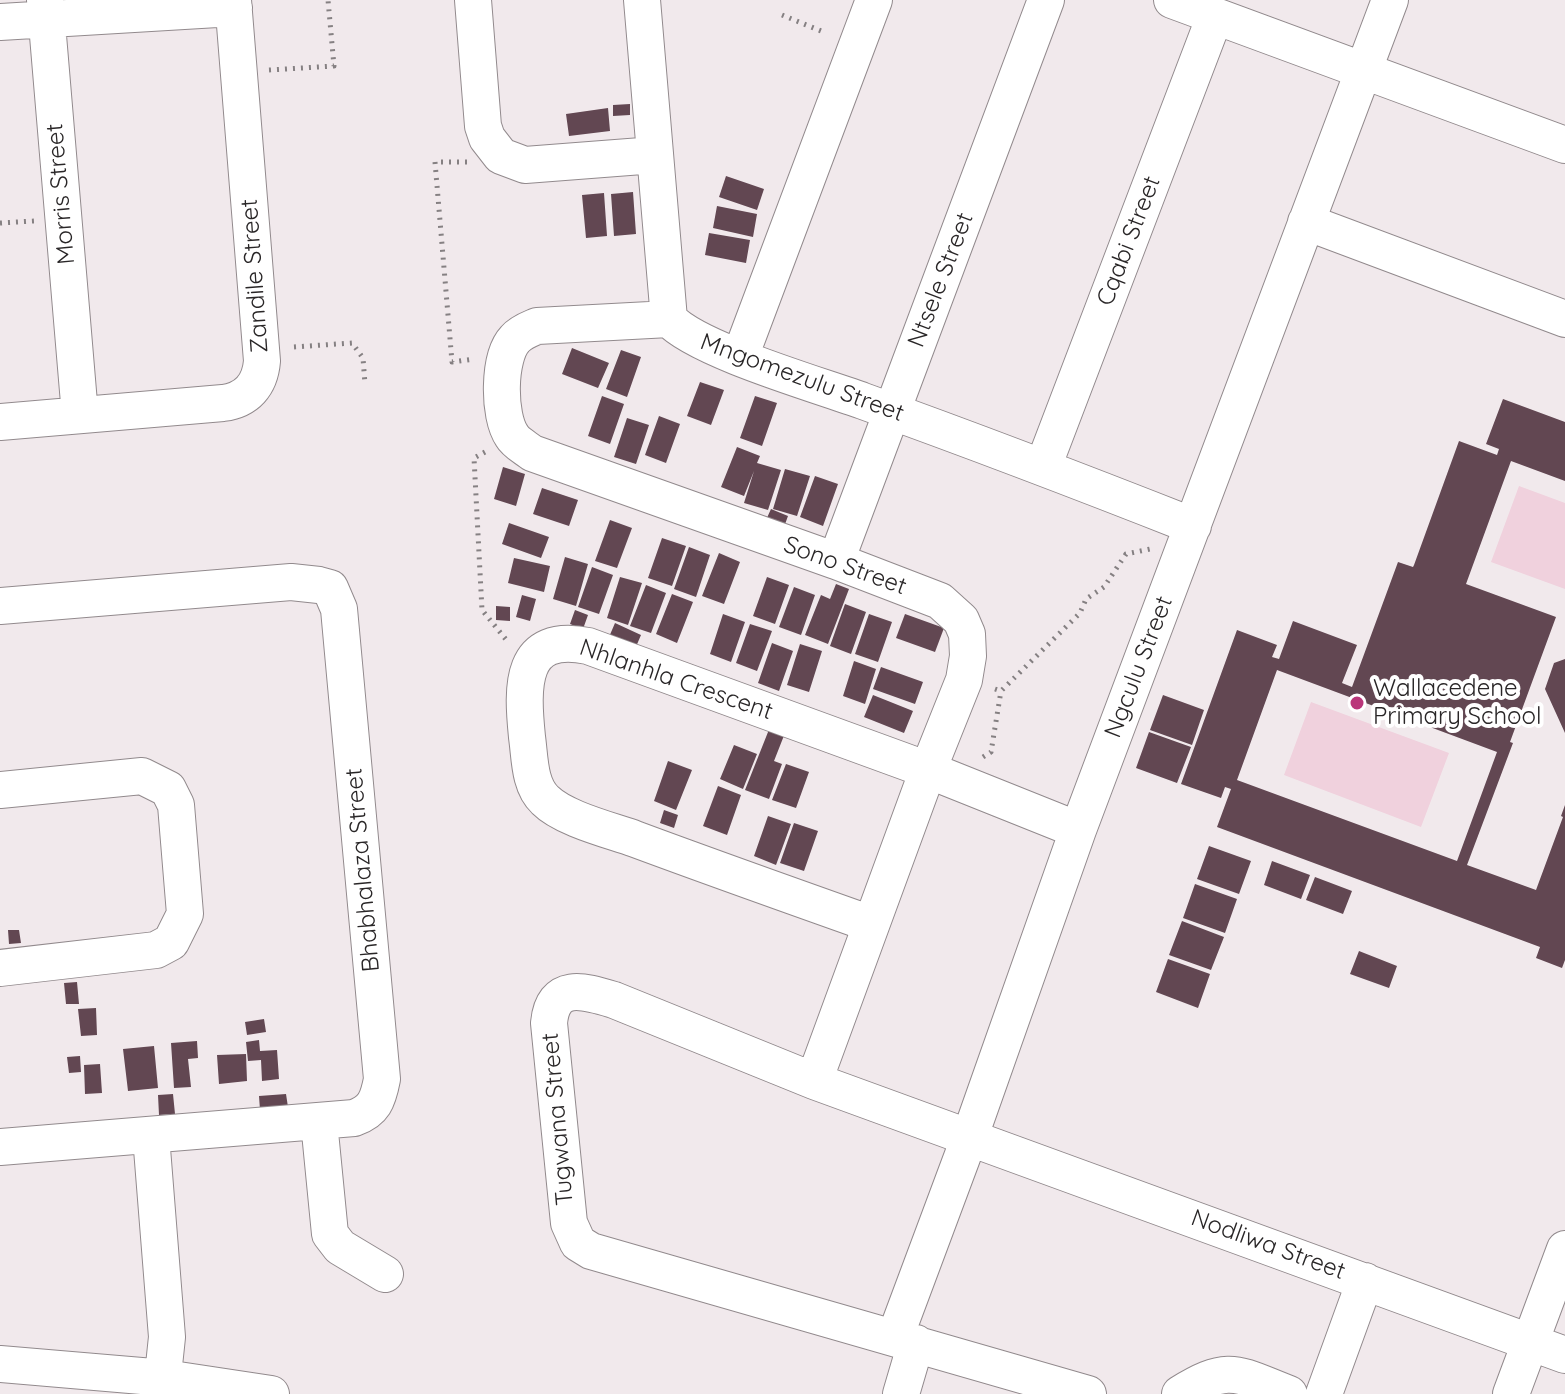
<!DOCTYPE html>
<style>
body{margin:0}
canvas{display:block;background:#f1e9ec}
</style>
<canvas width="1565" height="1394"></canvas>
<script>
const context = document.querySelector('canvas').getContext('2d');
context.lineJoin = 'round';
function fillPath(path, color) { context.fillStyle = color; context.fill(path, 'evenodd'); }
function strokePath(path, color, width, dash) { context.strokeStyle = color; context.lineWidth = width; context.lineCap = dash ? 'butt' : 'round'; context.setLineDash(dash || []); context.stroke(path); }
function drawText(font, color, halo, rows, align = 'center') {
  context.font = font + ' Quicksand,sans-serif'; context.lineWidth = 8; context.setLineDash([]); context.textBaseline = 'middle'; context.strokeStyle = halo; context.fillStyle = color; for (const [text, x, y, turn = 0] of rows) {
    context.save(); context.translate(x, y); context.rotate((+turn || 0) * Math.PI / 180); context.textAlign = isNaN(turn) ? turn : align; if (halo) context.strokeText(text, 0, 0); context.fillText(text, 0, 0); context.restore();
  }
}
fillPath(new Path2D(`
 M1519,486L1565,503V589L1491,562Z
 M1311,702L1449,753L1421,827L1284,775Z`), '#f0d1dd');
fillPath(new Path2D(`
 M630,104V115L613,116V105Z
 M608,108L610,131L569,136L566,114Z
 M726,176L764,189L757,210L719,197Z
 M633,192L636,234L614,236L611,194Z
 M604,193L607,236L586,238L582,195Z
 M717,206L757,214L753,237L713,228Z
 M709,233L750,240L746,263L705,255Z
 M572,348L609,363L598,388L562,374Z
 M621,350L641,357L627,397L606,389Z
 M700,382L724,390L711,425L687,416Z
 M602,396L624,404L610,444L588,436Z
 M755,396L777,403L762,446L740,438Z
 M1503,399L1565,422V481L1511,461L1466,584L1556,617L1510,742L1513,743L1467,865L1536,890L1563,817L1561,816L1565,805V960L1562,968L1536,958L1540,947L1217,827L1231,789L1225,787L1221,798L1181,784L1237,630L1277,645L1272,657L1279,659L1293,621L1357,645L1342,683L1352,687L1398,562L1413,567L1414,565L1459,441L1497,455L1499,449L1486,444ZM1277,670L1497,752L1457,861L1237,780Z
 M659,416L680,424L666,463L645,455Z
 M627,418L649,425L636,464L614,457Z
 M737,447L760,456L757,463L781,470L768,510L744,503L754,471L744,496L721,487Z
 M503,467L525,474L516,506L494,499Z
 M785,469L810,476L797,516L773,509Z
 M815,476L838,484L823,526L800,517Z
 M542,488L578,500L569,526L533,514Z
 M771,509L788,516L784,527L766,520Z
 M610,520L632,528L617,568L595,561Z
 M509,523L549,537L541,558L502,544Z
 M662,538L686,546L672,586L648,578Z
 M689,547L710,555L696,597L674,589Z
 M719,553L740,562L724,604L702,596Z
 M565,557L588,564L576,606L553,599Z
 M514,558L550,566L544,592L508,583Z
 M592,567L613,575L599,614L578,607Z
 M620,577L642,583L628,625L607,618Z
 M767,577L789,585L775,624L753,616Z
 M836,584L849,589L828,644L805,635L821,595L830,599Z
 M646,585L666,593L651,633L630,626Z
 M794,587L815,595L801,635L779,627Z
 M672,594L693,602L677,643L656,634Z
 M522,595L536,599L530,621L516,617Z
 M845,604L866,612L851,654L830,646Z
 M496,606L510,607V621L496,620Z
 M575,610L588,615L583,629L570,624Z
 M723,614L745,622L731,662L710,654Z
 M869,614L892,622L878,662L855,654Z
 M905,614L944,628L935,652L896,638Z
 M615,623L641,635L635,649L609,637Z
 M750,624L772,631L757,671L736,663Z
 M772,643L793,651L779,691L758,683Z
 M800,644L822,651L809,692L787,685Z
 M1565,659V733L1545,689L1554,663Z
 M854,661L876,669L865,704L843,696Z
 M881,667L923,682L915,704L873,689Z
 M873,695L913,711L904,733L864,717Z
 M1163,695L1204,710L1192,745L1150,730Z
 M770,727L785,733L774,761L782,764L769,799L745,790Z
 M1149,732L1191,747L1177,783L1136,768Z
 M734,745L757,754L743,789L720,779Z
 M668,761L692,770L676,810L654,801Z
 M786,764L809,772L796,808L772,800Z
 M718,786L741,795L727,835L703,826Z
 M664,810L678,815L674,828L660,823Z
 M768,816L791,824L776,865L754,856Z
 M794,823L818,831L804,871L780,863Z
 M1209,846L1251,861L1239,894L1197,879Z
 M1272,861L1310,875L1301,899L1264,885Z
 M1315,877L1352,891L1343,914L1306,900Z
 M1195,884L1237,899L1225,933L1183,918Z
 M1182,921L1224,937L1211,970L1169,955Z
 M8,930H19L21,943L9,944Z
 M1359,951L1397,966L1389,988L1350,974Z
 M1168,959L1210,974L1198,1008L1156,992Z
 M77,982L79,1004H66L64,983Z
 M96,1008L97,1035L81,1036L78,1009Z
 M264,1019L266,1032L247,1035L245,1022Z
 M259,1040L260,1051L277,1050L279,1079L262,1081L261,1060L248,1061L246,1042Z
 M197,1041L198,1058L188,1059L191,1087L174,1088L171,1043Z
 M154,1046L158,1088L128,1091L123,1049Z
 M246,1054L247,1081L219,1084L217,1055Z
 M80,1056L81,1072L69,1073L67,1057Z
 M100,1064L102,1093L85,1094L84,1065Z
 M173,1094L175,1114L159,1115L158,1095Z
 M286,1094L288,1107L260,1110L259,1096Z`), '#624752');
const minor = new Path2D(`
 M45,0L80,415
 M473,0L483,126L487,138L501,156L525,165L655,155
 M642,0L669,319C697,350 819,385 863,401C974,441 1084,483 1193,526
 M1172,0L1565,145
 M0,22L234,8
 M1306,222L1565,319
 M669,319L537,326C530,329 521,332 515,339C498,357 498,416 512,436C516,443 526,448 532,453L836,561L940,601L961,620L967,634L968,656L964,680L928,770L814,1081
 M740,357L874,0
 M0,422L223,403C247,400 260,385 262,361L233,0
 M1043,467L1215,16
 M836,561L1046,0
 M0,606L291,582L319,585L330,588L339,609L382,1079C378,1100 374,1111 354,1118L0,1147
 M0,790L142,776L168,789L176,805L185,914L171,942L156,950L0,968
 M871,924C792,896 713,868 635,839C610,830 564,819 545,800C529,785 530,758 527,737C522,687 519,632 588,646L928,770L1078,830
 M319,1122L330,1234L340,1247L385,1274
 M151,1136L167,1337L161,1394
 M895,1337L970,1136L1078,830L1390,0
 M0,1364L165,1378L271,1394
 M901,1394L916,1343
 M1088,1394L591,1251L578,1243L569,1223L549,1023C553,981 584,991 614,1000L814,1081L1565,1355
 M1180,1394C1230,1363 1237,1374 1289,1394
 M1324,1394L1365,1281
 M1511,1394L1565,1249`);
strokePath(minor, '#928a8d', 38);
strokePath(new Path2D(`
 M782,15L826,33
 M269,70L334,66L328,0
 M467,162H435L452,362L474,359
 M0,223L34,221
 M294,347L352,343L363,358L365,384
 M485,452L474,458L482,610L508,642
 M995,689L1001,691L1080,613L1086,599L1104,587L1126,554L1150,549
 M983,757L991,752L1001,691`), '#858082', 5, [2, 6]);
strokePath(minor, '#fff', 36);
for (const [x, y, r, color] of [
 [1357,703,8,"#ba357a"]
]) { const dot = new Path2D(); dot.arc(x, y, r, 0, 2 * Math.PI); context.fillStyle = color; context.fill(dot); strokePath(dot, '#fff', 3); }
drawText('24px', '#292627', '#fff', [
 ["Morris Street",61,194,-95],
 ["Cqabi Street",1129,241,-69],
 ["Zandile Street",255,276,-94],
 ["Ntsele Street",941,280,-69],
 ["Mngomezulu Street",802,378,20],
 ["Sono Street",845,566,20],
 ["Ngculu Street",1139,667,-69],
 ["Nhlanhla Crescent",676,680,19],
 ["Bhabhalaza Street",363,870,-95],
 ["Tugwana Street",558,1119,-95],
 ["Nodliwa Street",1268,1245,20]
]);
drawText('24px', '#292627', '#fff', [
 ["Wallacedene",1373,689],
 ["Primary School",1373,717]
], 'left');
</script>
